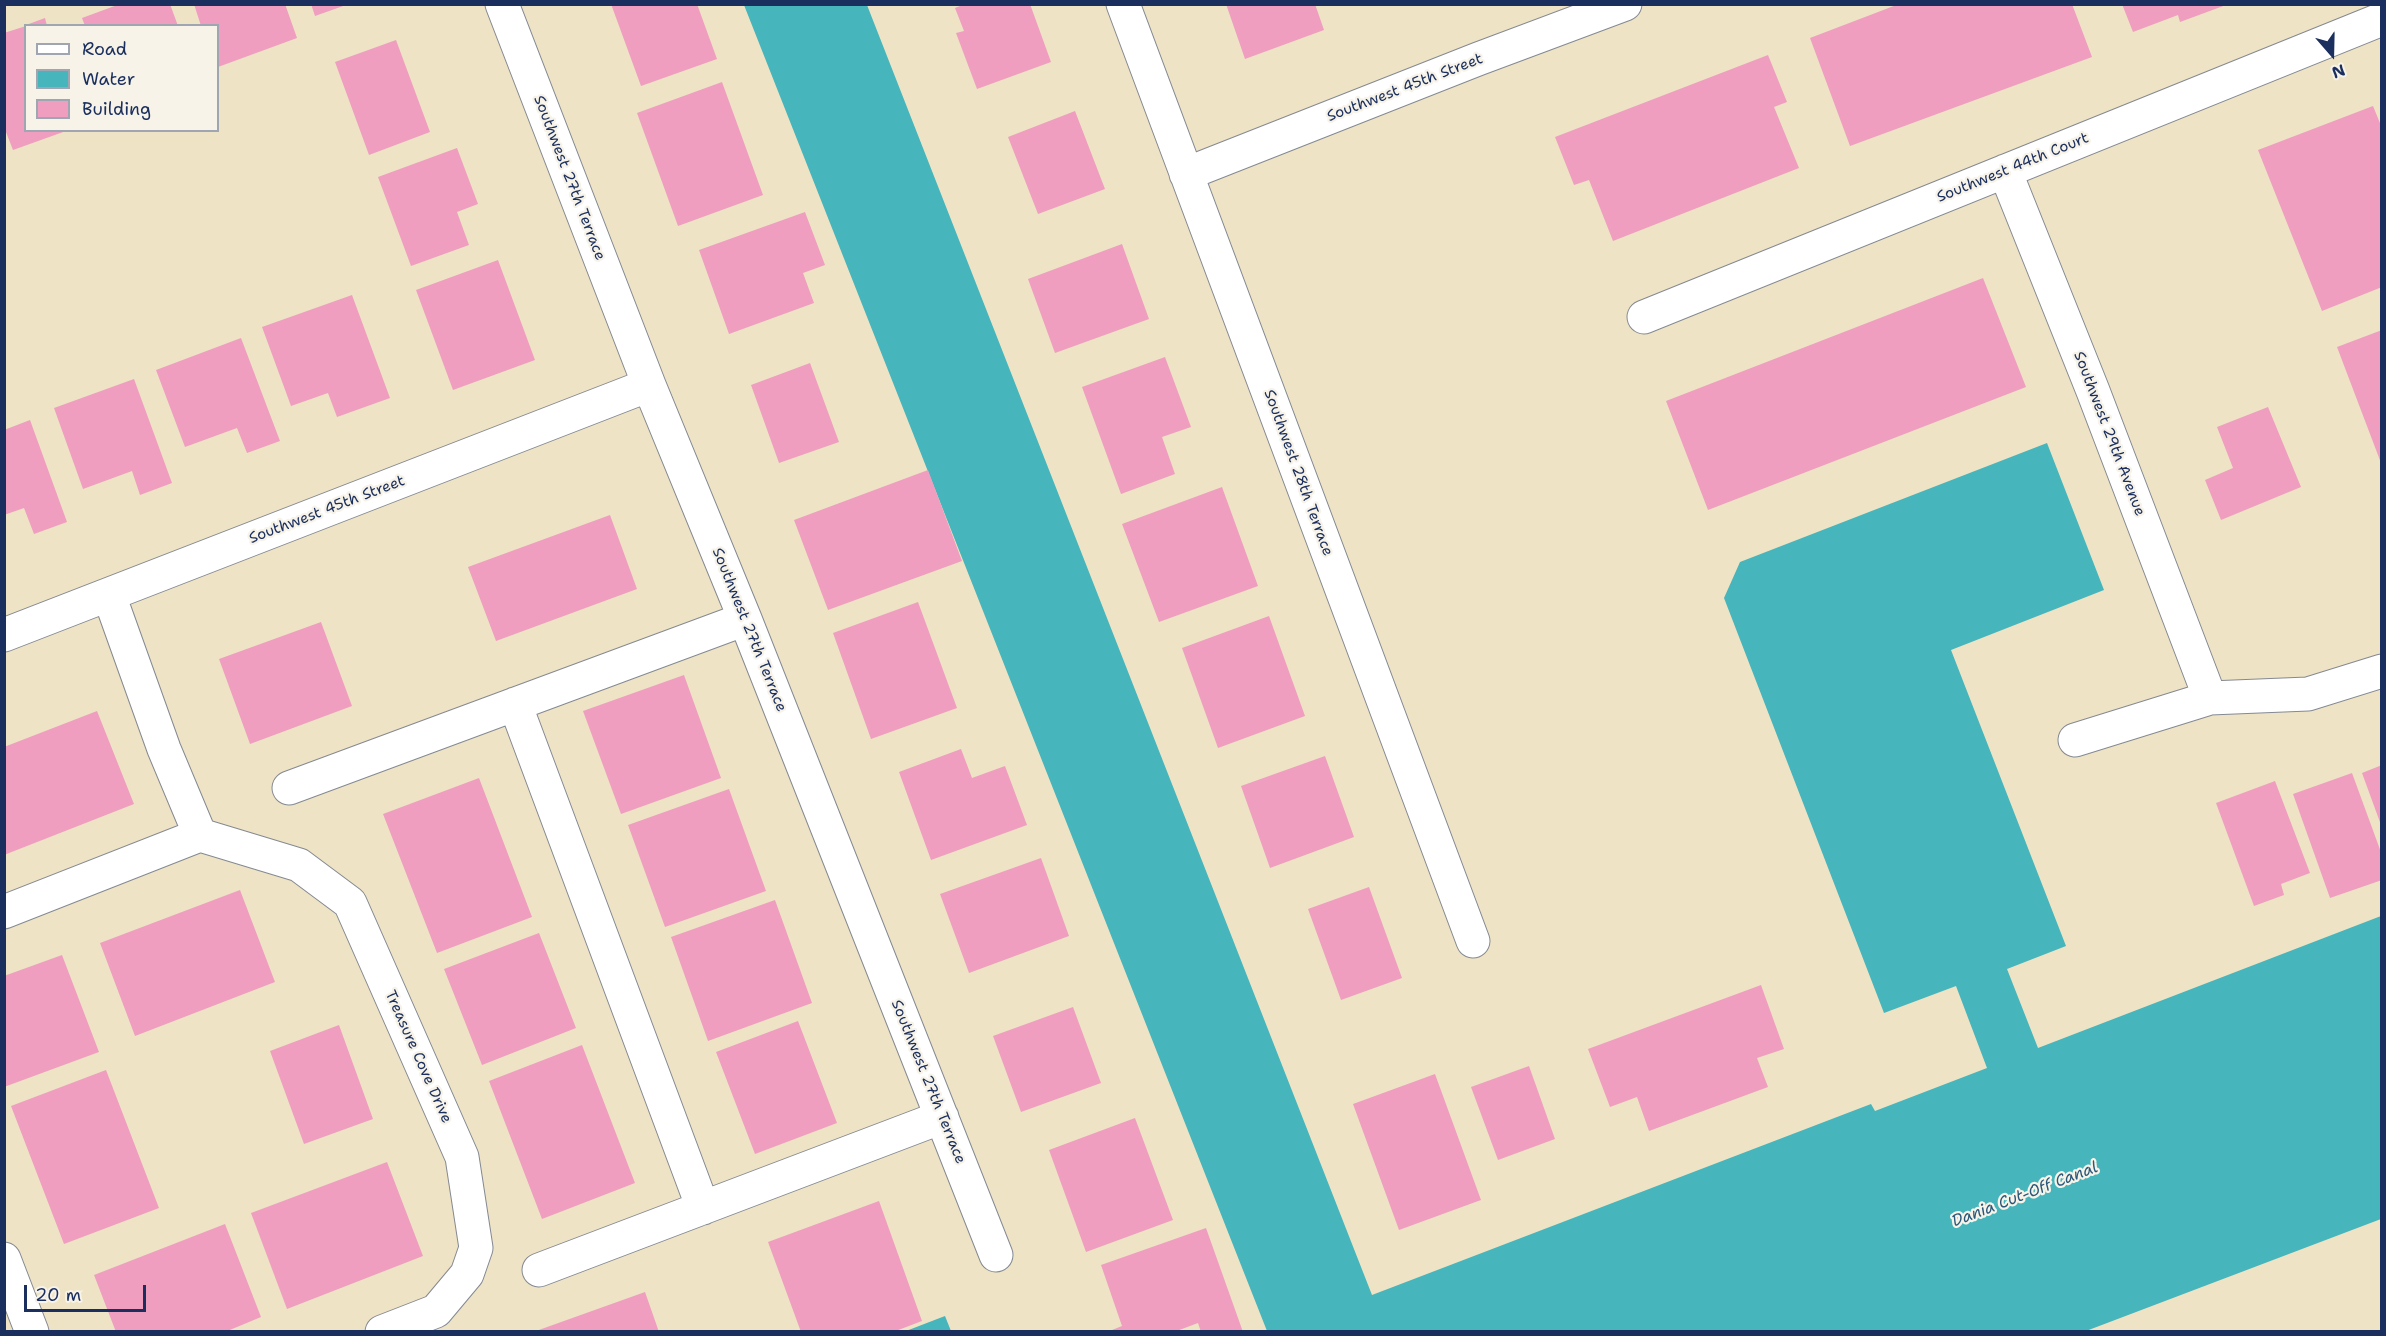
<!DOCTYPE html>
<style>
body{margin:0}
#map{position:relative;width:2386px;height:1336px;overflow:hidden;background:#eee3c5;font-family:"Shantell Sans",sans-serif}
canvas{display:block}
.frame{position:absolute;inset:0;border:6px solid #1b2f5e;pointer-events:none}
.legend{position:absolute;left:24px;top:24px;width:195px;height:108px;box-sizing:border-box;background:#f7f3e8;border:2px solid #9fa5b1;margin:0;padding:8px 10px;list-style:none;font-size:18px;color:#1b2f5e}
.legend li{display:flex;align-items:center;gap:12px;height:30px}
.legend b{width:30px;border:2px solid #9fa5b1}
.north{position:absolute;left:2302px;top:24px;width:60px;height:60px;-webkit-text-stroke:4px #f7f3e8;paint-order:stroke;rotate:160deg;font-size:16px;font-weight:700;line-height:24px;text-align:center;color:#1b2f5e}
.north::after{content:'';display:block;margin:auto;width:21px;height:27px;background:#1b2f5e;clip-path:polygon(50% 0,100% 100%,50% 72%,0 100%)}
.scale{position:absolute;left:24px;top:1285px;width:122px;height:27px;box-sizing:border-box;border:3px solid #1b2f5e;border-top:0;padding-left:8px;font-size:18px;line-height:21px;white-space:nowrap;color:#1b2f5e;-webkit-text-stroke:4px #f7f3e8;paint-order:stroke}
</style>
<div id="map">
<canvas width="2386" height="1336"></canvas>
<div class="frame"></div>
<ul class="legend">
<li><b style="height:8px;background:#fff"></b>Road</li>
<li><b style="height:16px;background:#46b5bc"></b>Water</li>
<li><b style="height:16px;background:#ef9ec0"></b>Building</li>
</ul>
<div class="north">N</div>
<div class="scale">20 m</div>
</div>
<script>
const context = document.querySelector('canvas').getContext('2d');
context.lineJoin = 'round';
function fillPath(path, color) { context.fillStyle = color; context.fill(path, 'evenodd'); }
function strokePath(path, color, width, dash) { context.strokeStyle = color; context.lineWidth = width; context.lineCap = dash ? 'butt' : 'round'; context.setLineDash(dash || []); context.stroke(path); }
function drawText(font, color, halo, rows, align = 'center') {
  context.font = font + ' "Shantell Sans",sans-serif'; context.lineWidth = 4.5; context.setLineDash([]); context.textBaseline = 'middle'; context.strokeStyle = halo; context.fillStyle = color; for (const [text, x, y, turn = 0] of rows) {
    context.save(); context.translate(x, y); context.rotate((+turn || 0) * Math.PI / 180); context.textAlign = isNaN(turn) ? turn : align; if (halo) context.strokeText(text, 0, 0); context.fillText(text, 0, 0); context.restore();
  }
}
fillPath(new Path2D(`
 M744,5H867L1372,1295L1871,1104L1875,1111L1987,1068L1956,986L1884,1013L1724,598L1740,562L2047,443L2104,590L1951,650L2066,946L2007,969L2038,1048L2381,916V1219L2086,1331H1267Z
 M945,1316L951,1331H906Z`), '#46b5bc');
fillPath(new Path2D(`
 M120,4H170L178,26H85L82,18Z
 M194,4H285L297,38L218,67V26H201Z
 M311,4H346V5L315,16Z
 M611,4H697L717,59L641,86Z
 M965,4H1030L1051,62L977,89L956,33L964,31L955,8Z
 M1226,4H1315L1324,30L1245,59Z
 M1899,4H2072L2092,57L1850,146L1810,38Z
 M2122,4H2226V5L2180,22L2178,15L2133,32Z
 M45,18L47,26H26V25Z
 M26,26V130L66,131L13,150L4,127V33Z
 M396,40L430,132L369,155L335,62Z
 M1768,55L1787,102L1774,107L1799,168L1613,241L1589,180L1574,185L1555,137Z
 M722,82L763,195L678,226L637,113Z
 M2373,106L2382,128V287L2322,311L2258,150Z
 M1075,111L1105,189L1038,214L1008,137Z
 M457,148L478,204L457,212L469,245L411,266L378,177Z
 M805,212L825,265L803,273L814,303L729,334L699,250Z
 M1122,244L1149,319L1055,353L1028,279Z
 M498,260L535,360L453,390L416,290Z
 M1983,278L2026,387L1708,510L1666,401Z
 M352,295L390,398L337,417L328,393L291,406L262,327Z
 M2382,330V463H2381L2337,347Z
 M241,338L280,441L247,453L237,428L185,447L156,370Z
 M1165,357L1191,427L1162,437L1175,474L1121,494L1082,387Z
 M810,363L839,442L779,463L751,385Z
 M134,379L172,483L140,495L132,471L83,489L54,408Z
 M2268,407L2301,487L2221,520L2205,480L2233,468L2217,427Z
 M30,420L67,522L34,534L24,508L4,515V430Z
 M928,470L962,561L828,610L794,520Z
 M1222,487L1258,586L1159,622L1122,524Z
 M610,515L637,589L496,641L468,567Z
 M918,602L957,708L871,739L833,633Z
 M1269,616L1305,716L1218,748L1182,648Z
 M321,622L352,706L250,744L219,659Z
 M684,675L721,778L621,814L583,711Z
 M97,711L134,804L4,855V747Z
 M961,749L972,778L1005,766L1027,825L931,860L899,772Z
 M1325,756L1354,837L1270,868L1241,786Z
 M2382,765V825H2381L2362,773Z
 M2352,773L2382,855V880L2330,898L2293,794Z
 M479,778L532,917L437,953L383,814Z
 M2275,781L2310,873L2281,884L2284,895L2254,906L2216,803Z
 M729,789L766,891L665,927L628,825Z
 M1041,858L1069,936L969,973L940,894Z
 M1369,887L1402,978L1341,1000L1308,909Z
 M240,890L275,982L135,1036L100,943Z
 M775,900L812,1003L708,1041L671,937Z
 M539,933L576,1028L482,1065L444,969Z
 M62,955L99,1052L4,1087V976Z
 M1761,985L1784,1049L1757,1058L1768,1087L1649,1131L1637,1097L1610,1107L1588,1049Z
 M1073,1007L1101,1083L1021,1112L993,1036Z
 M798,1021L837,1123L755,1154L716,1052Z
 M339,1025L373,1119L304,1144L270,1051Z
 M582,1045L635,1183L542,1219L489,1081Z
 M1529,1066L1555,1139L1498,1160L1471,1087Z
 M106,1070L159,1208L64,1244L11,1106Z
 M1435,1074L1481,1200L1399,1230L1353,1104Z
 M1135,1118L1173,1220L1086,1252L1049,1150Z
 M387,1162L423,1256L287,1309L251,1213Z
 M879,1201L922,1321L893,1332H801L768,1242Z
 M225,1224L261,1317L225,1332H116L94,1275Z
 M1206,1228L1243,1332H1201L1198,1323L1174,1332H1107L1122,1326L1101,1265Z
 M645,1292L659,1332H536V1331Z`), '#ef9ec0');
const minor = new Path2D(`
 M502,4L649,385L745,619L996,1255
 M1123,4L1473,941
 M2005,171L2093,391L2210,698
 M1186,174L1478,59L1625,4
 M1644,317L2382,19
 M109,595L164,749L200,835
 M4,635L649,385
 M515,704L703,1208
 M2075,740L2210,698L2308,694L2382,671
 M289,788L745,619
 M4,912L200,835L299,865L350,903L462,1157L476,1248L467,1274L436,1311L382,1332
 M4,1259L32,1332
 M539,1270L942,1117`);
strokePath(minor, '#848992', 35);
strokePath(minor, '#fff', 33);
drawText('15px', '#1b2f5e', '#f7f3e8', [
 ["Southwest 45th Street",1405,88,-21],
 ["Southwest 44th Court",2013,168,-22],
 ["Southwest 27th Terrace",569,178,69],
 ["Southwest 29th Avenue",2109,434,69],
 ["Southwest 28th Terrace",1298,473,70],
 ["Southwest 45th Street",327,510,-21],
 ["Southwest 27th Terrace",749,630,68],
 ["Treasure Cove Drive",418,1057,66],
 ["Southwest 27th Terrace",928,1082,68]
]);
drawText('italic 16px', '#28577a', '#f7f3e8', [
 ["Dania Cut-Off Canal",2025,1195,-21]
]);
</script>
